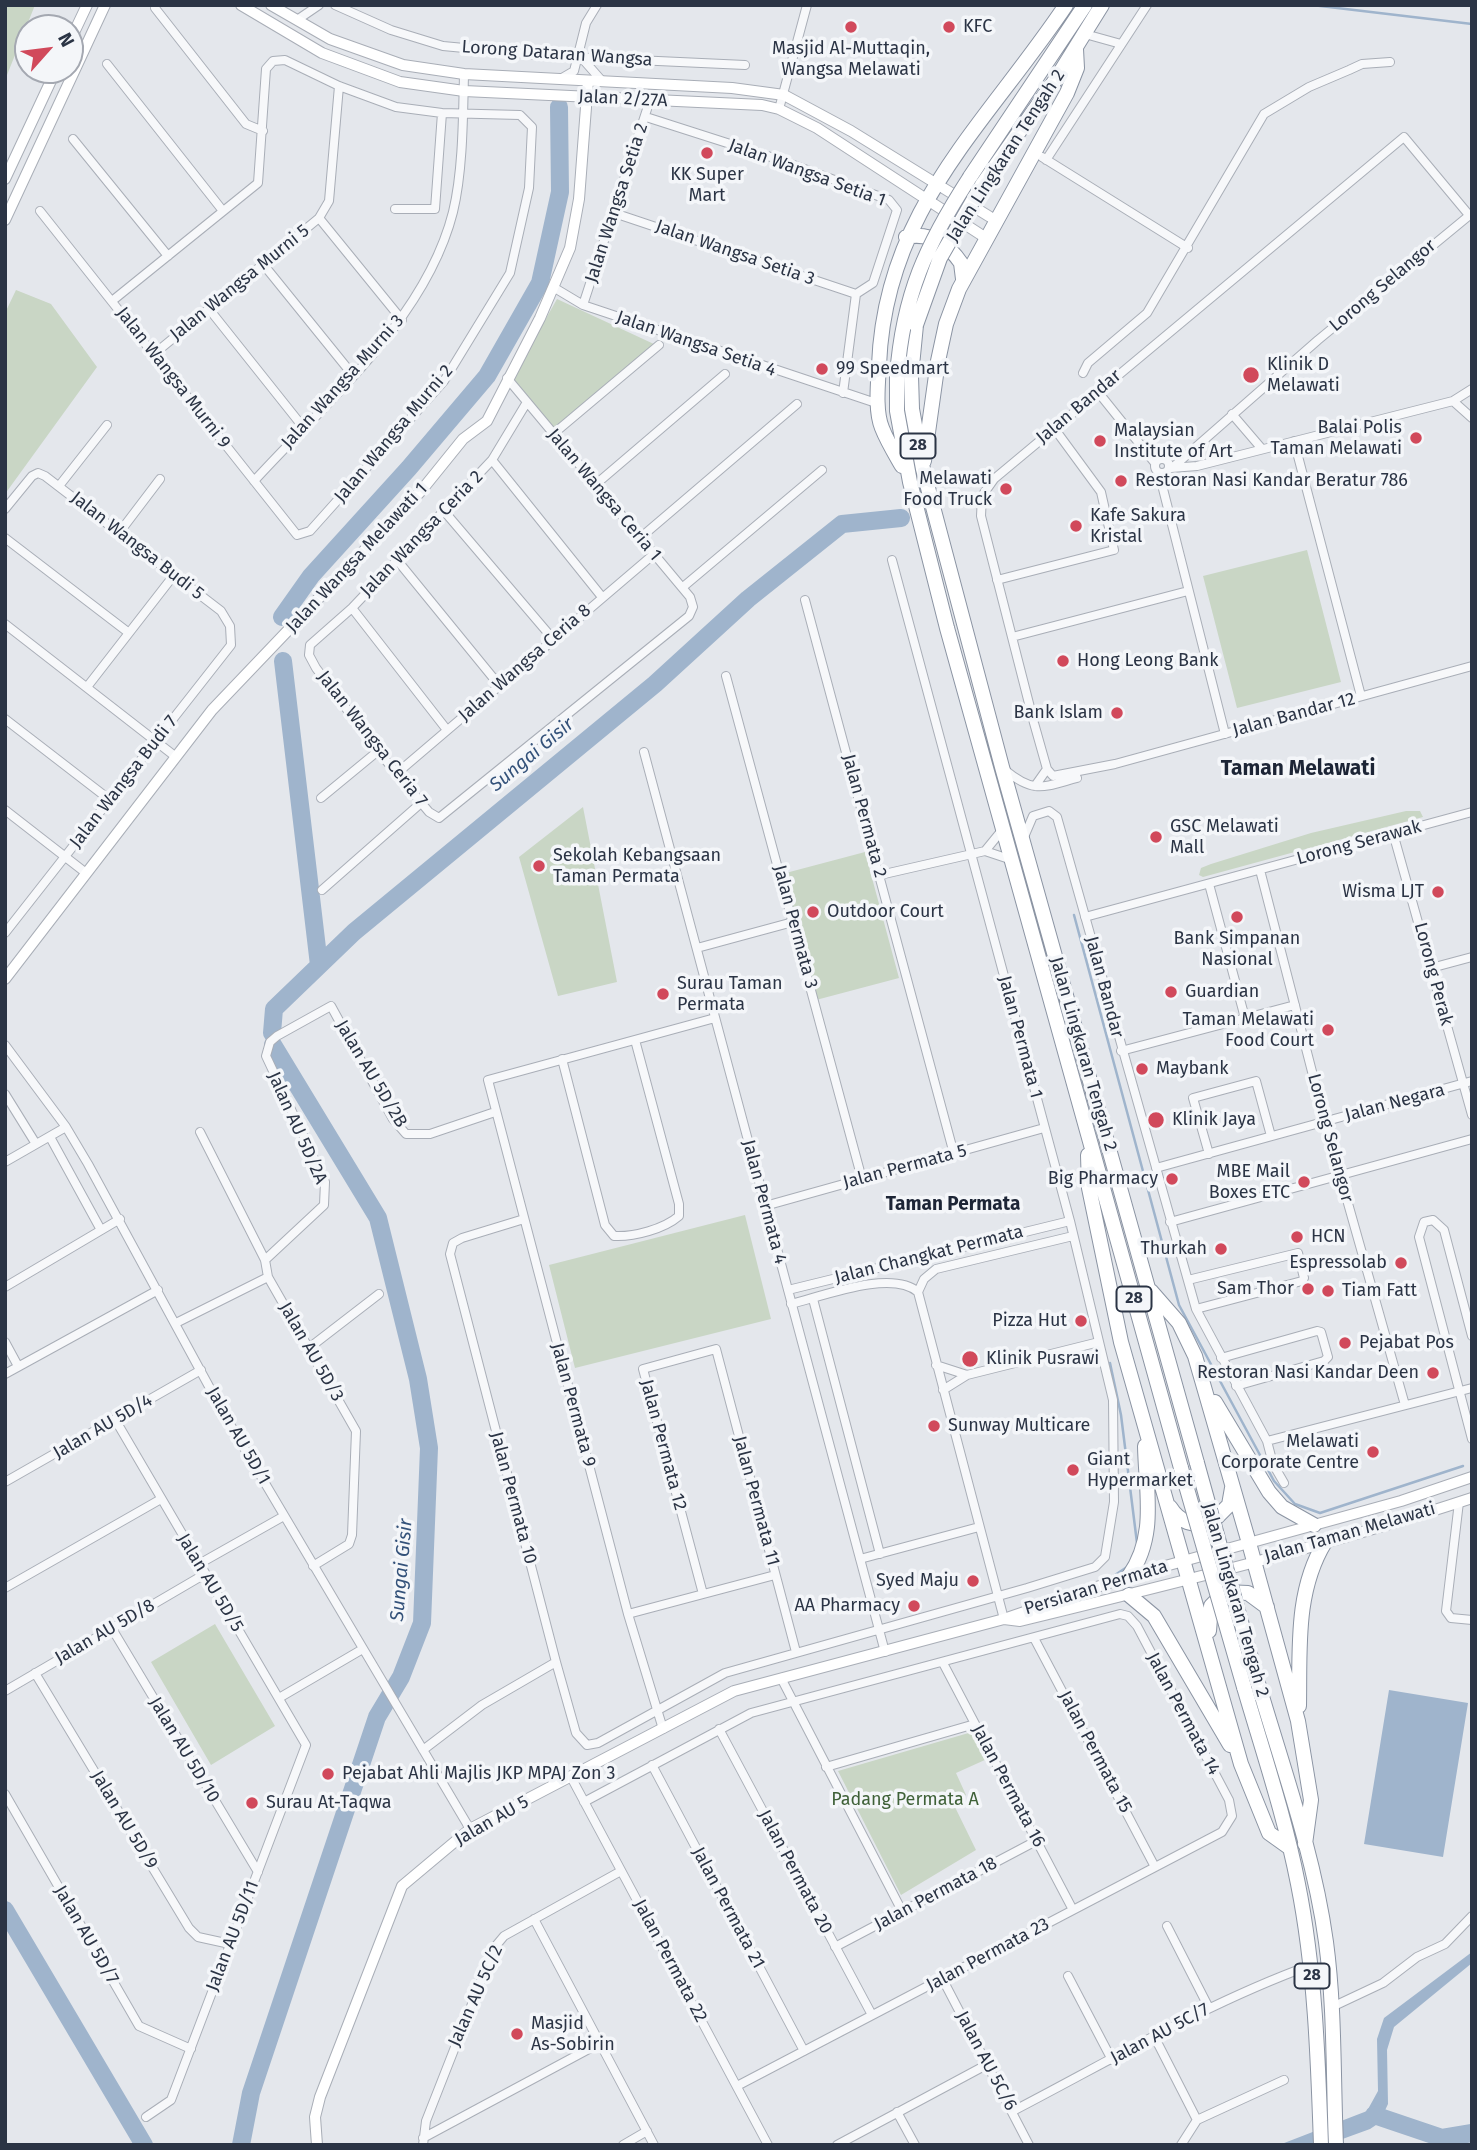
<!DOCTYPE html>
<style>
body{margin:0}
#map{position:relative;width:1477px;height:2150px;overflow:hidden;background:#e4e7ec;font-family:"Fira Sans",sans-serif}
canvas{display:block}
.frame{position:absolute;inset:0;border:7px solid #2b3445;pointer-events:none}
.north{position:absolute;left:14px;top:14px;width:70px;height:70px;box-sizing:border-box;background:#f4f6f9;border:2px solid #a4a8b1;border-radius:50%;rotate:62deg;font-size:19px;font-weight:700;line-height:28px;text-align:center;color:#2b3445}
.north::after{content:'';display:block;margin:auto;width:24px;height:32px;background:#d1495b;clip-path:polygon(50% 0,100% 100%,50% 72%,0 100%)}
</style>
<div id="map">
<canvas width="1477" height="2150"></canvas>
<div class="frame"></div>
<div class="north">N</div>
</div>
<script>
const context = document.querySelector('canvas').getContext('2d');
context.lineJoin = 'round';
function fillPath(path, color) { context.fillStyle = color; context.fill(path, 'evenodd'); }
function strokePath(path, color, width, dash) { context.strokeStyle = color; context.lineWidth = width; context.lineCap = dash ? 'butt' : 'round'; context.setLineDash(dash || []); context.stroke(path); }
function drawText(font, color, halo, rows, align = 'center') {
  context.font = font + ' "Fira Sans",sans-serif'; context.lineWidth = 7; context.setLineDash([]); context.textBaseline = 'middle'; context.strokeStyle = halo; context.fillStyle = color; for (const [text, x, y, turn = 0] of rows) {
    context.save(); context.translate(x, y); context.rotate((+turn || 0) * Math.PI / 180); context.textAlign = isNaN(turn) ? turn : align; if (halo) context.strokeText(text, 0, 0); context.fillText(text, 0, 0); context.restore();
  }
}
fillPath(new Path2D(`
 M5,5H35L5,80Z
 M16,290L51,304L97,367L5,494V313Z
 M557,299L656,345L554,432L510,382Z
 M1307,550L1341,682L1237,708L1203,576Z
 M583,807L617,982L558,996L519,857Z
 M1406,811H1420L1423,817L1203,877L1199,875L1201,868L1211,864L1311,833Z
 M865,852L899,978L816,1000L782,874Z
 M745,1215L771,1319L575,1368L549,1265Z
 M215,1624L275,1726L211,1765L151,1662Z
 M972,1732L987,1759L956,1773L966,1795L953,1803L976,1850L901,1895L838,1771Z`), '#c9d6c5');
fillPath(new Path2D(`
 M1389,1690L1468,1703L1443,1857L1364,1844Z
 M1472,1952V1963L1394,2027L1387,2050L1388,2104L1379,2123L1370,2129L1326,2145H1279L1367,2111L1378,2091L1377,2039L1384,2018Z`), '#9fb4cc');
strokePath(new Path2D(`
 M1312,5L1472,24
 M1074,915L1179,1305L1274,1481L1295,1504L1320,1513L1463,1466
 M1110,1363L1121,1415L1137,1543
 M1112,1577L1127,1567`), '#9fb4cc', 2.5);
strokePath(new Path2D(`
 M282,617L311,576L409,468L487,376L540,283L560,192L559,107
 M283,661L319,965
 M272,1033L274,1009L354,932L655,684L748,599L842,524L901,518
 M5,1910L144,2145
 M1374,2115L1442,2138L1472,2133
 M241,2145L251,2093L377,1717L401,1677L422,1623L429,1448L418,1379L378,1218L273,1045`), '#9fb4cc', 18);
const street = new Path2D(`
 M335,5L391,30L443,46L549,56L745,65
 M155,8L246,124L263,131
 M297,20L319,5
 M1085,34L1121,44
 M580,56L602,81
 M107,64L223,211
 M562,78L574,71L586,23L597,5
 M779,109L807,5
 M646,117L777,159L889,200L897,210L873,283L856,294
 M73,139L168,256
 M1042,157L1188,248
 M1046,160L1147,5
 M395,209H435L442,113
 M40,211L297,535L310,531L444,381L510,273L529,188L532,127L520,115L442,113L396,107L339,86L285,60L273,61L266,69L258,183L112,301
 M614,213L856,294
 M1469,215L1404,137L994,479L982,496L981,516L1034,723L1047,769L1053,776L1115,764L1472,666
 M319,218L402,320
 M263,264L352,374
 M553,287L583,305L879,404
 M583,305L650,100
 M209,309L303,427
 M154,354L319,218L329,201L339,86
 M1083,373L1088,363L1147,313L1264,114L1309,87L1349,70L1362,64L1390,62
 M507,378L690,597L693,607L689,616L439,818L429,812L378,751L316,668L309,655L310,645L352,608L492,460L527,402
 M1098,392L1155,463
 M843,393L856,294
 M1453,401L1472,418
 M1232,414L1262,449
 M552,435L659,345
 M1294,441L1361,696
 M1155 466a7 7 0 1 1 14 0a7 7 0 1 1-14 0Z
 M492,460L602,597
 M1171,468L1197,466L1453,401L1472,389
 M1172,468L1318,340L1471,214
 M1159,473L1225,734
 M254,481C326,402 426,319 453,212C463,171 463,117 464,74
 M595,485L725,374
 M59,486L107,425
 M5,509L32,476L38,473L45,476L221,611L230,626L231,645L5,933
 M444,511L553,639
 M119,533L160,479
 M5,538L129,633
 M640,538L797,404
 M397,560L499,685
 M997,580L1114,550L1101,492L1054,428
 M683,587L822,470
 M805,600L954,1154
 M352,608L447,730
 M5,624L176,757
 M1012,637L1188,591
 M726,676L862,1179
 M87,687L174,575
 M5,719L110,800
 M644,752L885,1652
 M1005,770C1034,794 1043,787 1077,778
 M396,774L654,554
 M1035,786L1047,769
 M321,798L378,751
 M5,810L86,873
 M1393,833L1472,1115
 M1024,837L1033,816L1049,811L1057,817L1196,1309L1267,1441L1273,1464L1284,1483
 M985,851L1003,829
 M985,851L1012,860
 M1260,870L1325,1122L1405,1405
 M880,875L985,851
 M1209,884L1245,1018
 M322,890L421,803
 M1085,917L1472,812
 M697,948L793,922
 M1431,968L1472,957
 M5,1045L66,1127L88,1164L224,1414L470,1829
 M1121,1051L1295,1005
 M562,1059L605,1225L614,1236C634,1237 664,1229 679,1216V1204L635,1040
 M5,1094L36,1144
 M200,1132L265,1260L268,1277L356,1431L352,1535L349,1544L313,1566
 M50,1137L101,1230
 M1209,1154L1193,1098L1256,1081L1271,1136
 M5,1162L66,1127
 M1156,1168L1472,1081
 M765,1206L1044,1128
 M524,1219L462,1238L453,1243L450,1254L556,1662L576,1733L587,1745L598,1743L725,1673L1027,1588L1095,1567L1105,1557L1114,1502L1113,1400L1070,1221L892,560
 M1170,1222L1472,1139
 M265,1260L324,1205L325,1182L266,1056L270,1042L277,1036L331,1006L393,1119L406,1134H430L495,1112
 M1188,1280L1298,1253L1304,1278L1302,1281L1196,1309
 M5,1287L120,1219
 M788,1290L1070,1221
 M918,1292L924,1279L936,1269L1073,1236
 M813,1299L880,1554
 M791,1304C823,1296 892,1269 918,1292L1004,1619
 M176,1323L268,1277
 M1472,1336L1444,1230L1433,1220L1424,1222L1419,1237L1472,1439
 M5,1342L18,1366
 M309,1348L379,1294
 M1221,1358L1317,1331L1321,1332L1328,1357L1324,1361L1236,1386
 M936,1365L967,1375
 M5,1374L158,1290
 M943,1390L967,1375L1099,1342
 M116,1421L306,1745L171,2100L146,2117
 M1267,1441L1472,1388
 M5,1482L201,1370
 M1459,1502L1446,1611L1451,1618L1472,1620
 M860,1559L979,1527
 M199,1564L284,1516
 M5,1588L161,1499
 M703,1594L643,1369L716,1349L796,1652
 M628,1614L775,1575
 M111,1627L258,1872
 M1034,1638L1155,1867
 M943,1663L1073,1910
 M35,1673L189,1928L198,1937L230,1944
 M781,1678L902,1911
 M5,1691L205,1574
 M279,1698L361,1650
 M663,1729L628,1614L488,1080L715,1018
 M719,1729L872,2015
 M423,1750L482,1705L556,1662
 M652,1765L804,2051
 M826,1767L975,1724
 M571,1777L768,2145
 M5,1794L139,2026L191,2049
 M584,1802L751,1713L1120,1614L1128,1616L1137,1626L1229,1800L1232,1816L1222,1832L737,2086
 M534,1919L654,2145
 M1167,1926L1209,2008
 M835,1947L1036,1841
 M1068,1976L1112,2060
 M942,1978L1029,2145
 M1332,2007L1383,1983L1417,1957L1445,1944L1472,1916
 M1154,2036L1197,2120
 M1013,2111C1111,2060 1207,2003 1311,1965
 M897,2112L915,2145
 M423,2138L600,2043
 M423,2145L426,2121L494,1948L504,1936L621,1871
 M623,2145L647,2131
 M837,2145L988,2064
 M1181,2145L1197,2120L1284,2080`);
const secondary = new Path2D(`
 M241,5L322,53L400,82L464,91L762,105L779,109L817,128L986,238
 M271,5L330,39L403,65L464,74L732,88L784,95L851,131L995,220
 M70,41L87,5
 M5,179L56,70
 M5,220L105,5
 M5,979L212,710L421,491L463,439L487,421L540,318L570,248L579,199L588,81
 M1004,1619L1020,1621C1172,1584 1324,1547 1472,1498
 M317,2145L315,2117L320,2097L402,1886L470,1829L734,1691L1004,1619L1129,1576L1401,1501L1472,1477`);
const highway = new Path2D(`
 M970,177L1085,5
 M982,185L1056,79L1102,5
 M906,237C930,232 948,244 961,263L963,279
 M916,325L911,376L912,409L923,469L1002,767L1197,1463
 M897,376V411L910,482L947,628L1181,1468
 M924,461L938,361L946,324L959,289L1067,93L1077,68L1076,49
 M902,466C895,454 887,441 882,428C875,411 878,384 879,365C885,209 985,126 1066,5
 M1088,1155L1089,1188L1121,1342L1241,1764L1269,1833L1290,1848
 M1151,1291L1179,1323L1195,1356L1249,1543L1298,1721L1311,1800L1305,1844
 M1215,1402L1269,1492L1282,1507L1314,1525
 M1170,1507C1180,1523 1193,1526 1211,1523L1229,1505L1232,1488
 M1129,1576C1157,1536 1146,1493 1145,1446
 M1129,1595L1154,1616L1230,1745
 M1209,1631L1211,1606L1225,1592L1248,1593L1267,1607
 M1258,1683C1283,1768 1314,1854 1326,1942C1335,2009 1333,2077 1336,2145
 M1244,1687C1263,1752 1285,1817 1298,1884C1315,1969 1318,2057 1321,2145
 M1299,1706C1300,1649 1295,1591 1325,1542`);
strokePath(street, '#a9aeb7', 10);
strokePath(secondary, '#a9aeb7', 12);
strokePath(highway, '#8b94a3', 16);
strokePath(street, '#f7f8fa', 8);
strokePath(secondary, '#fff', 10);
strokePath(highway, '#fff', 14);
const highwayBridge = new Path2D(`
 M916,325L940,258L982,185
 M897,376C903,295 926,245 970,177
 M1197,1463L1258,1683
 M1181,1468L1244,1687`);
strokePath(highwayBridge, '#8b94a3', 16, []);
strokePath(highwayBridge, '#fff', 14);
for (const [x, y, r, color] of [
 [851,27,7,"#d1495b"],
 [949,27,7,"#d1495b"],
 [707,153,7,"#d1495b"],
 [822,369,7,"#d1495b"],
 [1251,375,9,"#d1495b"],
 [1416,438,7,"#d1495b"],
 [1100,441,7,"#d1495b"],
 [1121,481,7,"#d1495b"],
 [1006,489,7,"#d1495b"],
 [1076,526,7,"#d1495b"],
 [1063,661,7,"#d1495b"],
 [1117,713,7,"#d1495b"],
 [1156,837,7,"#d1495b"],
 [539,866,7,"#d1495b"],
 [1438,892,7,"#d1495b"],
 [813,912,7,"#d1495b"],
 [1237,917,7,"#d1495b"],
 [1171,992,7,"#d1495b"],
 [663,994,7,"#d1495b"],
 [1328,1030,7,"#d1495b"],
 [1142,1069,7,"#d1495b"],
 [1156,1120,9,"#d1495b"],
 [1172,1179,7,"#d1495b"],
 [1304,1182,7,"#d1495b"],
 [1297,1237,7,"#d1495b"],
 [1221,1249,7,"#d1495b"],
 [1401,1263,7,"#d1495b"],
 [1308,1289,7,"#d1495b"],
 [1328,1291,7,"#d1495b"],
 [1081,1321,7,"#d1495b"],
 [1345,1343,7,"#d1495b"],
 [970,1359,9,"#d1495b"],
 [1433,1373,7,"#d1495b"],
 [934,1426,7,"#d1495b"],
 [1373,1452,7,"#d1495b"],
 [1073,1470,7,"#d1495b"],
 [973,1581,7,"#d1495b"],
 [914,1606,7,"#d1495b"],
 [328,1774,7,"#d1495b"],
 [252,1803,7,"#d1495b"],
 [517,2034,7,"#d1495b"]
]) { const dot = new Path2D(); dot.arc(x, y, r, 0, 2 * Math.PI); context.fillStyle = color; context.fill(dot); strokePath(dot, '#f4f6f9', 2.5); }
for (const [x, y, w] of [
 [918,446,35],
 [1134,1299,35],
 [1312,1976,35]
]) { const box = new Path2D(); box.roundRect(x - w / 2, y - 12.5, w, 25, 5); context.fillStyle = '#f4f6f9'; context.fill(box); strokePath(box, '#2b3445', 2); }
drawText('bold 16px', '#2b3445', null, [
 ["28",918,446],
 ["28",1134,1299],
 ["28",1312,1976]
]);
drawText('18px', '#2b3445', '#f4f6f9', [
 ["KFC",963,27],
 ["Masjid Al-Muttaqin,",851,49,"center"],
 ["Wangsa Melawati",851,70,"center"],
 ["KK Super",707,175,"center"],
 ["Mart",707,196,"center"],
 ["Klinik D",1267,365],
 ["Melawati",1267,386],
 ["99 Speedmart",836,369],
 ["Balai Polis",1402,428,"right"],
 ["Taman Melawati",1402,449,"right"],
 ["Malaysian",1114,431],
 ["Institute of Art",1114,452],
 ["Melawati",992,479,"right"],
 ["Food Truck",992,500,"right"],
 ["Restoran Nasi Kandar Beratur 786",1135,481],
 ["Kafe Sakura",1090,516],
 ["Kristal",1090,537],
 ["Hong Leong Bank",1077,661],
 ["Bank Islam",1103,713,"right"],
 ["GSC Melawati",1170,827],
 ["Mall",1170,848],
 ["Sekolah Kebangsaan",553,856],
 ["Taman Permata",553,877],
 ["Wisma LJT",1424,892,"right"],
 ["Outdoor Court",827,912],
 ["Bank Simpanan",1237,939,"center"],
 ["Nasional",1237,960,"center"],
 ["Surau Taman",677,984],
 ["Permata",677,1005],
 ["Guardian",1185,992],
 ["Taman Melawati",1314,1020,"right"],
 ["Food Court",1314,1041,"right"],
 ["Maybank",1156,1069],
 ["Klinik Jaya",1172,1120],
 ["MBE Mail",1290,1172,"right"],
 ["Boxes ETC",1290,1193,"right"],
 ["Big Pharmacy",1158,1179,"right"],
 ["HCN",1311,1237],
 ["Thurkah",1207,1249,"right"],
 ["Espressolab",1387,1263,"right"],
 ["Sam Thor",1294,1289,"right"],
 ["Tiam Fatt",1342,1291],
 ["Pizza Hut",1067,1321,"right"],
 ["Pejabat Pos",1359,1343],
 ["Klinik Pusrawi",986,1359],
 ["Restoran Nasi Kandar Deen",1419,1373,"right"],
 ["Sunway Multicare",948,1426],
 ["Melawati",1359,1442,"right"],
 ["Corporate Centre",1359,1463,"right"],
 ["Giant",1087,1460],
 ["Hypermarket",1087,1481],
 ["Syed Maju",959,1581,"right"],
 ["AA Pharmacy",900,1606,"right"],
 ["Pejabat Ahli Majlis JKP MPAJ Zon 3",342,1774],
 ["Surau At-Taqwa",266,1803],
 ["Masjid",531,2024],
 ["As-Sobirin",531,2045]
], 'left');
drawText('18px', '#2b3445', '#f4f6f9', [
 ["Lorong Dataran Wangsa",557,54,4],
 ["Jalan 2/27A",623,99,3],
 ["Jalan Lingkaran Tengah 2",1006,156,-57],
 ["Jalan Wangsa Setia 1",807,173,20],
 ["Jalan Wangsa Setia 2",617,203,-72],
 ["Jalan Wangsa Setia 3",735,253,19],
 ["Jalan Wangsa Murni 5",240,283,-39],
 ["Lorong Selangor",1383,286,-40],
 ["Jalan Wangsa Setia 4",696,344,19],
 ["Jalan Wangsa Murni 9",173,378,52],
 ["Jalan Wangsa Murni 3",343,382,-48],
 ["Jalan Bandar",1079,407,-40],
 ["Jalan Wangsa Murni 2",394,434,-50],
 ["Jalan Wangsa Ceria 1",604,495,50],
 ["Jalan Wangsa Ceria 2",422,534,-46],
 ["Jalan Wangsa Budi 5",137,546,38],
 ["Jalan Wangsa Melawati 1",357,558,-47],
 ["Jalan Wangsa Ceria 8",525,663,-41],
 ["Jalan Bandar 12",1294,715,-15],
 ["Jalan Wangsa Ceria 7",372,739,52],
 ["Jalan Wangsa Budi 7",124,782,-52],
 ["Jalan Permata 2",864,816,75],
 ["Lorong Serawak",1359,843,-15],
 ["Jalan Permata 3",795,927,75],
 ["Lorong Perak",1433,974,75],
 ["Jalan Bandar",1104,987,75],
 ["Jalan Permata 1",1020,1037,75],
 ["Jalan Lingkaran Tengah 2",1083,1054,74],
 ["Jalan AU 5D/2B",371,1074,59],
 ["Jalan Negara",1395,1103,-15],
 ["Jalan AU 5D/2A",297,1128,66],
 ["Lorong Selangor",1330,1138,75],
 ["Jalan Permata 5",905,1167,-15],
 ["Jalan Permata 4",764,1202,75],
 ["Jalan Changkat Permata",929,1255,-14],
 ["Jalan AU 5D/3",311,1352,60],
 ["Jalan Permata 9",573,1405,75],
 ["Jalan AU 5D/4",103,1427,-30],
 ["Jalan AU 5D/1",238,1436,60],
 ["Jalan Permata 12",663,1445,75],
 ["Jalan Permata 10",513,1498,75],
 ["Jalan Permata 11",756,1501,75],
 ["Jalan Taman Melawati",1350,1533,-16],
 ["Jalan AU 5D/5",210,1583,59],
 ["Persiaran Permata",1096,1588,-17],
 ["Jalan Lingkaran Tengah 2",1235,1600,74],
 ["Jalan AU 5D/8",105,1632,-30],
 ["Jalan Permata 14",1183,1714,62],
 ["Jalan AU 5D/10",184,1750,59],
 ["Jalan Permata 15",1095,1752,62],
 ["Jalan Permata 16",1008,1786,62],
 ["Jalan AU 5D/9",124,1820,59],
 ["Jalan AU 5",492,1821,-30],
 ["Jalan Permata 20",795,1872,62],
 ["Jalan Permata 18",936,1894,-28],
 ["Jalan Permata 21",728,1908,62],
 ["Jalan AU 5D/7",86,1935,60],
 ["Jalan AU 5D/11",233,1936,-69],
 ["Jalan Permata 23",988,1955,-28],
 ["Jalan Permata 22",670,1961,62],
 ["Jalan AU 5C/2",476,1996,-66],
 ["Jalan AU 5C/7",1160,2034,-28],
 ["Jalan AU 5C/6",986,2061,62]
]);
drawText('18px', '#3f6138', '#f4f6f9', [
 ["Padang Permata A",905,1800]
]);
drawText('italic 19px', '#34527a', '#f4f6f9', [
 ["Sungai Gisir",532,755,-40],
 ["Sungai Gisir",402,1570,-85]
]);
drawText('bold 19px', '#1d2536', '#f4f6f9', [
 ["Taman Permata",953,1205]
]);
drawText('bold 21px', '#1d2536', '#f4f6f9', [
 ["Taman Melawati",1298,769]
]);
</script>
